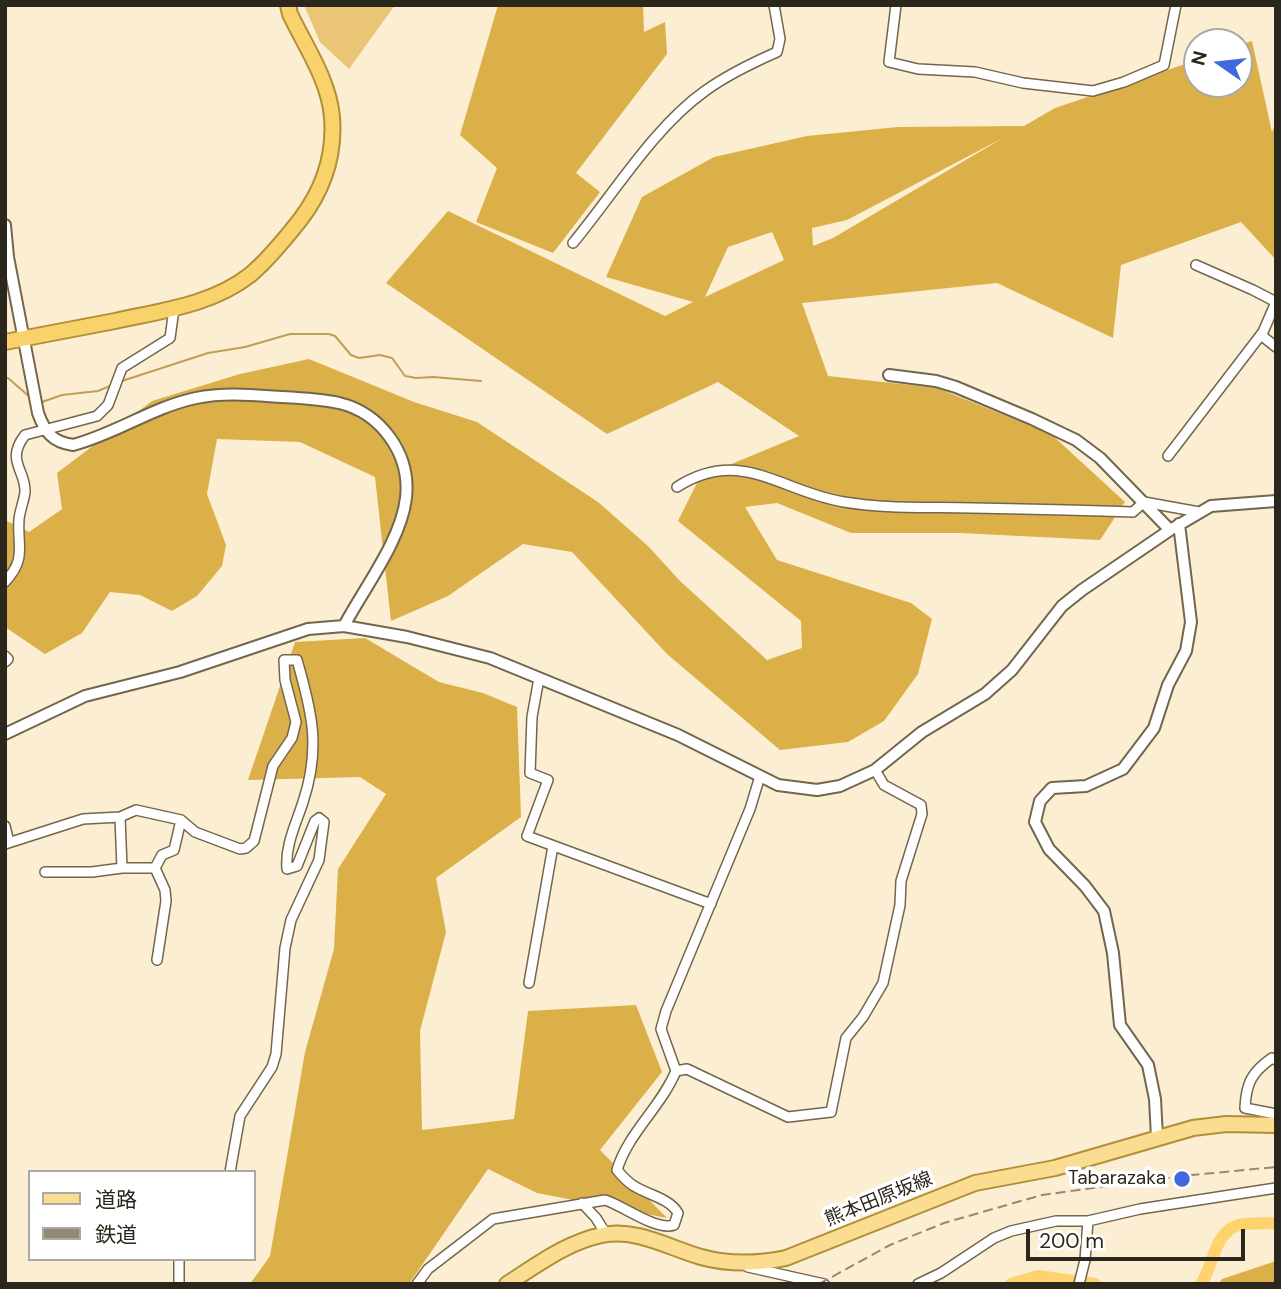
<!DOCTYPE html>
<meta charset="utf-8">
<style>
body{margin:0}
#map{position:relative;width:1281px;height:1289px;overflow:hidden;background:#fceed2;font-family:"DM Sans","Noto Sans JP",sans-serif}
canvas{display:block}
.frame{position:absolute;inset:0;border:7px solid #2c271c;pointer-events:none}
.legend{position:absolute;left:28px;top:1170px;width:228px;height:91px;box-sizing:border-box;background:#fff;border:2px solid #aba9a4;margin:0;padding:9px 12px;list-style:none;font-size:21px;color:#2c271c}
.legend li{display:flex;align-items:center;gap:14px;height:35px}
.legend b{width:35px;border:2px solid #aba9a4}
.north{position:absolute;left:1183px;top:28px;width:70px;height:70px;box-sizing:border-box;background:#fff;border:2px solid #aba9a4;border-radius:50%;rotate:284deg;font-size:19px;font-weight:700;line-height:28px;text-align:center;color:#2c271c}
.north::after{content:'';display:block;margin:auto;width:24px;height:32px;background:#4169db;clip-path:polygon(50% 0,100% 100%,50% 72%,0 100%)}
.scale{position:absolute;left:1026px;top:1229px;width:219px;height:32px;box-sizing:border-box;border:4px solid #2c271c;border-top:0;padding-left:9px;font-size:21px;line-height:24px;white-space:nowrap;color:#2c271c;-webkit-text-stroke:5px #fff;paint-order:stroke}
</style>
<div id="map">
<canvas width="1281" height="1289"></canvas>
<div class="frame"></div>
<ul class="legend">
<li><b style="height:9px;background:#fbdd91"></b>道路</li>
<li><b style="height:9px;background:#938976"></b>鉄道</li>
</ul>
<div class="north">N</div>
<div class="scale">200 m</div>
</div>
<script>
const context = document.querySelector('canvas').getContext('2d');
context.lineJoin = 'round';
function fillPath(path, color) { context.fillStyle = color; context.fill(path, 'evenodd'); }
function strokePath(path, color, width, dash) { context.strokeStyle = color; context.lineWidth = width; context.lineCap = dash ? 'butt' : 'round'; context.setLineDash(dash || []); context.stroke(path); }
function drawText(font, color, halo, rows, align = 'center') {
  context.font = font + ' "DM Sans","Noto Sans JP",sans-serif'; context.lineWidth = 7; context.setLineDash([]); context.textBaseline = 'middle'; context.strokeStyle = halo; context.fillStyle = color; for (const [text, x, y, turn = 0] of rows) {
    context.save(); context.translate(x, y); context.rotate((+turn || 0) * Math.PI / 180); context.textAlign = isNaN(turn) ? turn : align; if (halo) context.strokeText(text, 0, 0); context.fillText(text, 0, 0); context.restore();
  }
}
fillPath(new Path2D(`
 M304,5H395L349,69L320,42Z`), '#e9c575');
fillPath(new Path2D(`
 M498,5H643L644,32L665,22L667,54L576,173L600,192L553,253L476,222L497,168L460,135Z
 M1252,41L1272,132L1276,121V260L1241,222L1121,265L1113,338L997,283L802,303L828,376L937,388L1051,434L1125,502L1100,540L960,533H851L777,503L745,507L777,560L911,603L932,619L918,674L884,721L848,742L780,750L667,654L572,552L523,544L448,596L391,621L375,477L300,442L217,439L207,494L226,545L222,566L197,596L172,611L140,595L110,592L82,633L45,654L5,627V520L29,532L62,509L57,473L152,401L240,374L309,359L414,402L477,422L598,502L648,546L680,581L767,660L802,648L801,621L678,521L700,477L799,436L718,382L607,434L386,283L448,211L665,316L693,302L606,277L642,197L714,157L807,136L898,127L1024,126L1055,108L1197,60V84H1239V45ZM1003,138L833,238L813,246L812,228L847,220ZM772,232L784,260L705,297L728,247Z
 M365,638L439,682L483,693L517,707L521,817L436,878L446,932L420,1031L422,1130L514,1119L528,1011L636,1005L662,1072L600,1150L667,1218L537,1193L488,1169L409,1284H250L270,1256L305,1052L334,949L338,869L386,794L360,777L248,780L295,642Z
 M1276,1261V1284H1219L1222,1279Z`), '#dbb048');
strokePath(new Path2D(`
 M5,379L8,378L31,398
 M122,381L208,353L245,347L290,334H329L335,336L351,355L359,358L380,355L392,358L405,376L416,378L433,377L481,381
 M42,402L62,395L98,391L110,386`), '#bf9f54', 2);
strokePath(new Path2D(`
 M1011,1284L1038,1276L1095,1284
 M1201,1284C1213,1267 1214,1234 1236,1226C1244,1222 1266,1224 1276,1223`), '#fed26c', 12);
const minor = new Path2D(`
 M896,5L889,62L918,69L975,72L1023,83L1093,91L1124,82L1164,65L1176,5
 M573,243C613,195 654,127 705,91C727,75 752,63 777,52L780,39L774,5
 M1261,335L1276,347
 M1168,456L1263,332L1276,302L1253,290L1196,265
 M677,487C741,446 781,492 844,502C886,509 930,507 972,508C1026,509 1079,510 1133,512L1144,502L1199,512
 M5,582C27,558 17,547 19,519C20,510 24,501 25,492C26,470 5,461 25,435L97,416L108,405L122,368L170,338L174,309
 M5,656L8,659L5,662
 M539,678L532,717L530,773L548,780L527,836L711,904
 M5,826L9,842
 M5,844L83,819L120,817L136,810L181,820L195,832L240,849L246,848L254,841L273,766L292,738L296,722L285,680L284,660H297C312,712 321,748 303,802C296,824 285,845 287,869L297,866L315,821L319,818L324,822L319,860L291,920L285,948L276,1054L272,1067L240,1116L230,1172
 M122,868H155L165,890L166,901L157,960
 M155,868L162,855L174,850L181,820
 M45,872H92L122,868L120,817
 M529,983L553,846
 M1276,1060L1272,1058C1252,1072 1246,1083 1245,1108L1276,1114
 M676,1071L687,1069L788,1117L831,1112L846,1038L863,1017L883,983L900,905L901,881L922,814L921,805L884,785L875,770
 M676,1071L661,1029L666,1011L750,809L760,776
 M582,1203L596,1218L606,1234
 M179,1259V1284
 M748,1267L824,1284
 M417,1284L428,1269L493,1219L605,1200C624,1206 656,1231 674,1225L678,1213C669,1198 648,1195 634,1186C627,1182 622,1176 617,1170C628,1133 661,1107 676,1071
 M918,1284L941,1273L994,1238L1011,1231L1056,1221H1088L1140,1209L1276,1188
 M1079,1284L1085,1260L1088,1221`);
const tertiary = new Path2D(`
 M5,225L8,257L38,413C45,432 52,442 73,445C115,434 153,407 196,398C224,392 253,395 281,397C300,398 320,399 339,403C381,413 411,454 406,498C401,541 364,588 344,626
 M889,375L936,381L956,387L1032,419L1076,440L1100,458L1170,530
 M5,734L85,696L180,672L308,629L344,626L407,637L490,658L678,735L778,785L817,790L840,786L875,770L922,732L985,694L1012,670L1062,606L1082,590L1170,530L1211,506L1276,501
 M1157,1137L1155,1099L1148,1065L1120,1025L1113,953L1104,911L1085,886L1049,849L1035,822L1040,801L1052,788L1086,786L1123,769L1154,728L1168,685L1186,651L1191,622L1179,524`);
const primary = new Path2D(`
 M507,1284C537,1265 567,1242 602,1235C637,1228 669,1248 701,1257C730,1265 757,1264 786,1258L975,1183L1055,1168L1193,1128L1226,1124L1276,1125`);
const trunk = new Path2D(`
 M5,342C42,335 78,328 115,321C160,311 212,305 250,275C268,260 285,239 300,220C323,190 335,155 332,117C329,80 305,46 290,14L288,5`);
strokePath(minor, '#72664d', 12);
strokePath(tertiary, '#72664d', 14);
strokePath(primary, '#b18e38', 18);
strokePath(trunk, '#b18e38', 18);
strokePath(minor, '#fff', 9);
strokePath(tertiary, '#fff', 10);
strokePath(primary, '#fbdd91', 14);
strokePath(trunk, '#fad26c', 14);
strokePath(new Path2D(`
 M819,1284L890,1245L944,1223L1042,1195L1182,1176L1276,1167`), '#938976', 2, [10, 5]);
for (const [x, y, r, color] of [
 [1182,1179,9,"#4169db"]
]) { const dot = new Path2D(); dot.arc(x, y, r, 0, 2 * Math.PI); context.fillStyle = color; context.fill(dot); strokePath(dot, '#fff', 2.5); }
drawText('19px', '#2c271c', '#fff', [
 ["Tabarazaka",1166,1179]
], 'right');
drawText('19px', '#2c271c', '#fff', [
 ["熊本田原坂線",879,1200,-22]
]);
</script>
